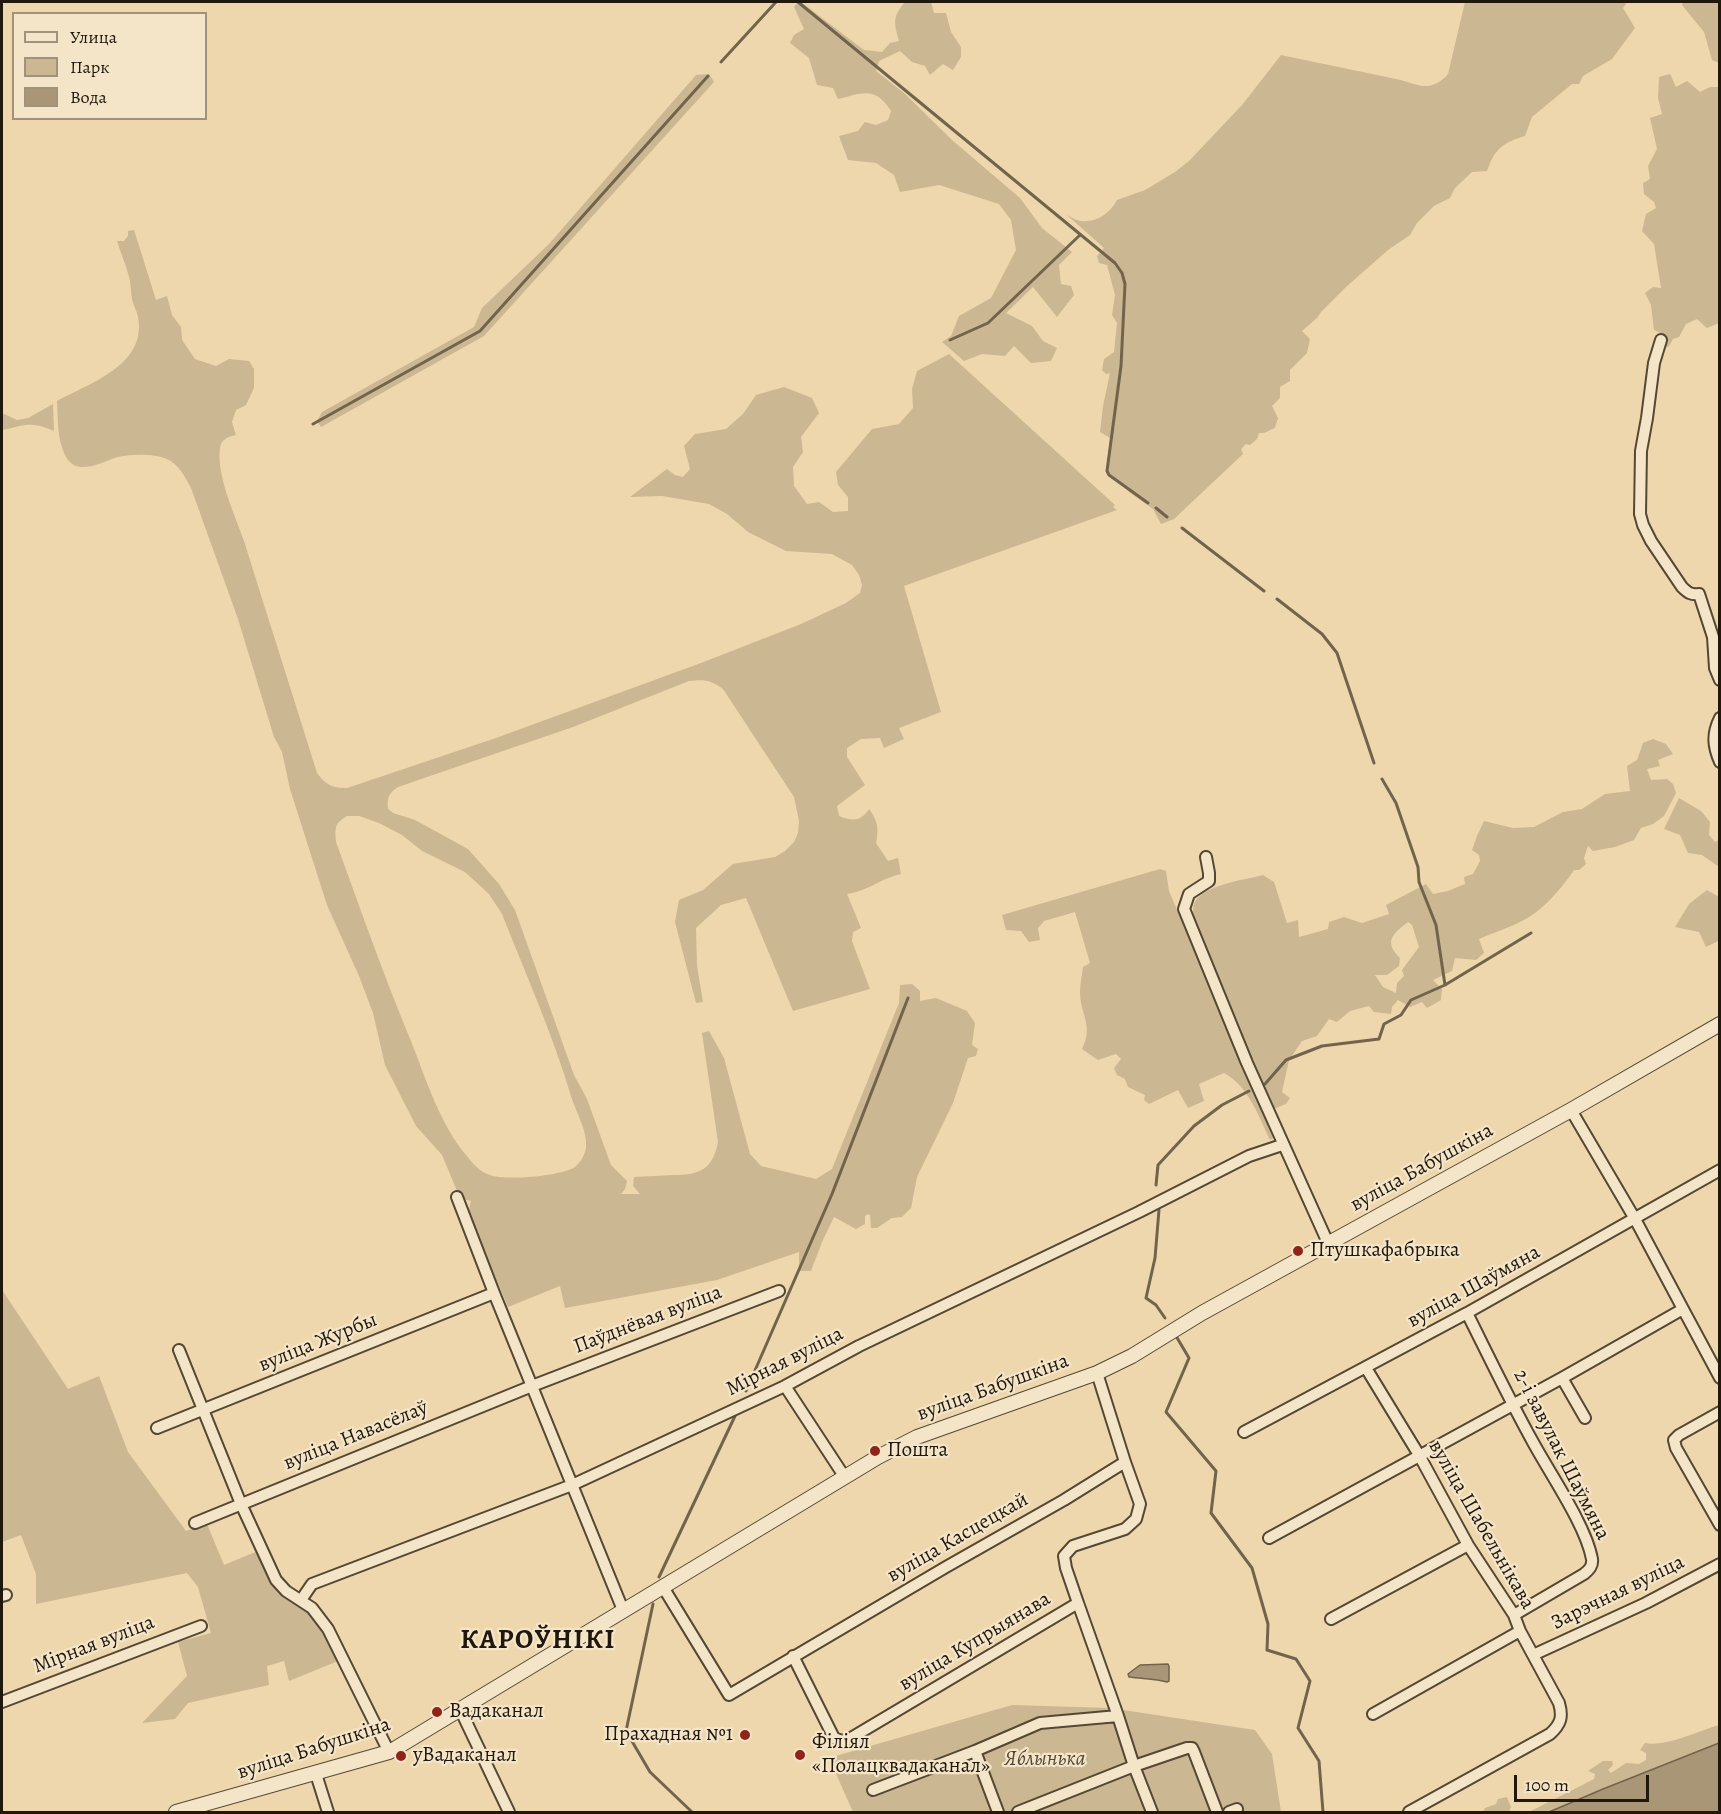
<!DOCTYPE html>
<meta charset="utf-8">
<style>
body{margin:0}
#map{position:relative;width:1721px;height:1814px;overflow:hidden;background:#eed7ac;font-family:Alegreya,serif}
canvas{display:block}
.frame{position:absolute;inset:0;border:3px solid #20180d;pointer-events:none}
.legend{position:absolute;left:12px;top:12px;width:195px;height:108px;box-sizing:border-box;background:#f4e5c9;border:2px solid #9f937e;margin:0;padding:8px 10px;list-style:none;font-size:18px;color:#20180d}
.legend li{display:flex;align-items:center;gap:12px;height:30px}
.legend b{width:30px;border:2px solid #9f937e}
.scale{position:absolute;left:1514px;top:1775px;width:135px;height:27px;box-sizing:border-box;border:3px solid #20180d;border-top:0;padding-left:8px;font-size:18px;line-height:21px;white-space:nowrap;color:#20180d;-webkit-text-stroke:4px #f4e5c9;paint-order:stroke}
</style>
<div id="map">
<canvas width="1721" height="1814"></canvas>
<div class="frame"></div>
<ul class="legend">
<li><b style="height:8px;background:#f4e5c9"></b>Улица</li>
<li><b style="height:16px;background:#cbb791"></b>Парк</li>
<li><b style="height:16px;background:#a89676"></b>Вода</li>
</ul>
<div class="scale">100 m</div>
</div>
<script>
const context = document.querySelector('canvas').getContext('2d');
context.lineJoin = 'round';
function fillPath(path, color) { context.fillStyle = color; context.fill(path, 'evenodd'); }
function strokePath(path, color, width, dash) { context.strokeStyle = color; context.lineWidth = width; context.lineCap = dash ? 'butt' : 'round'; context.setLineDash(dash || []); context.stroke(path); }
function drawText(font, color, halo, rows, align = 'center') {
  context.font = font + ' Alegreya,serif'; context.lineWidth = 4.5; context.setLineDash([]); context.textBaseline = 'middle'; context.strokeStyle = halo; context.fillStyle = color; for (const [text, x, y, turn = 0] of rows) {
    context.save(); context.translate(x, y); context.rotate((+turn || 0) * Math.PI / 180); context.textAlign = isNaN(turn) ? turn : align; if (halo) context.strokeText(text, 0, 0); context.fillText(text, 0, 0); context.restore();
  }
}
fillPath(new Path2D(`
 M798,2H801L864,50L882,52L890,43L899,41C894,23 892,17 905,2H931L934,13H946L951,32L961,47V57L953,70L943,64L930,75L925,66L912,62L900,51L879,61L876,71L904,93L952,140L1020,198L1042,228L1072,252L1059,265L1061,284L1071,286L1074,295L1057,317L1033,287L1006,313L1032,326L1043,341L1057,348L1051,361L1031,363L1014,346L1005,356L982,354L964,361L942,342L951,336L959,316L991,298L1016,250L1011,220L999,204L939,185L900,192L894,175L876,163L848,160L839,136L858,131L865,122L876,125L888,120L891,111C875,86 863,93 838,99L833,88L817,85L809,58L790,43L794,35L804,29L794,7Z
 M1465,2H1627L1623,8L1635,28L1612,59L1583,76L1579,84H1572L1532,117L1525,136C1503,143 1495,148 1487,171L1472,172L1455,188L1450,198L1434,206L1417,223L1410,235L1388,250L1345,288L1321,312L1317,318L1302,331L1310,339L1307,353L1290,370V381L1280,387V398L1272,406L1278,418L1275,428L1264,433H1259L1257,439L1250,445L1246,444L1241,449L1243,454L1174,519L1161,524L1153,509L1129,492L1126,487L1109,475L1107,471L1110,438L1100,432L1103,406L1110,373L1106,374L1102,370L1104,359L1114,352L1117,323L1112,315L1115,295L1107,265L1099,263L1097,256L1104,248L1067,215C1071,217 1077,221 1081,221C1097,223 1111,212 1117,200L1145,190L1175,172L1189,161L1242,105L1281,55C1319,63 1358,71 1396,79C1407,81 1418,87 1428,86C1436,85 1443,80 1448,74Z
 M1683,2H1719V63L1712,60L1704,32L1682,5Z
 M709,74L714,82L484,336L321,427L317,421L322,412L474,327L482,308L549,244L696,75Z
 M1670,74L1676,87L1687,81L1700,92L1710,87H1719V323L1707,328L1697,319L1686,324L1679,337L1673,339L1669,346L1665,348L1662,346L1663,334L1654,330L1651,305L1645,293L1653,287L1661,288L1654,244L1642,231L1646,214L1656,208L1654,202L1644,194L1643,183L1650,179L1648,166L1657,149L1650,118L1662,114L1658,98L1659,77Z
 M134,230L156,300L167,296L172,315L181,327L182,340L195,359L216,366L229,359L249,361L254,369V388L246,405L236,410L232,422L236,435C228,437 221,439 220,448C216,475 235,515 244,541C268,618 293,696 317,773C326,785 332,788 347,788L496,738L701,663L801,624L846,603L860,593L862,585L859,575L852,565L832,554L786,551L748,532L727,514L709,504L662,496L630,497L667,469L675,475L683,477L690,469L684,446L695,434L726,429L743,414L756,395L784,387L812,398L819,413L801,437L803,452L793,467L794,486L807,504L819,502L833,512L848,511V497L838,485L836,472L872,429L899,424L913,408L912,389L917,371L949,354L1115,505L1113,507L1117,510L904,586L941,712L899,728L904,739L884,748L880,738L861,739L847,748V757L865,785L837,806L839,816C851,821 861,822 869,809C878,821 879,829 876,843L888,861L898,858L901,874C881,878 868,891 847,894L861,928L853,932L852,941L870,989L793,1011L746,898L721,905L696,928L697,966L703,1002L696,1003L675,922L679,900L703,890L733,864L775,857L785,851L794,842L798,833L799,821L794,797L723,689C711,680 704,679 689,681L573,727L398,787C388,794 387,798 388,809L393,813L415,820L468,849L499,884L515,910L574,1075L587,1099L611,1165L627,1181L625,1189L621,1194H640L633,1186L634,1177C647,1176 661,1176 674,1175C700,1175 713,1169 718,1142L702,1033L709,1031L724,1058L750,1154L761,1166L816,1179L832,1169L899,1003L900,985L912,984L920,991V1001L936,998L967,1011L975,1023L972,1045L978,1049L976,1056L968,1058L953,1103L917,1177L911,1208L902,1217L892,1218L877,1228H871L870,1215L868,1214L865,1216V1224L856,1229L834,1217L822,1242L811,1271H799V1252L717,1280L565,1308L560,1286L508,1307L468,1213L471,1201L460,1198L442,1155L416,1126L385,1065L373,1013L359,976L327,905L290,789L282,752L274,737L238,619L191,488C186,479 181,468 172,462C159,453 133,454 118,457C101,462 76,478 65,455C57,439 58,419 57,401C90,383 147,365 138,317C137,311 133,305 132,299C131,293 131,287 130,281C127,267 121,254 117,241H124L128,236V231ZM347,816H359L379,823L402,835L422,851L465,872L489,894L502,914C526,975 553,1035 571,1096C576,1112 588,1132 586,1148C585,1155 580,1163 575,1167C562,1176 505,1181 490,1175C480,1172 473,1164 466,1155C441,1125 427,1083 413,1046C385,979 361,911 336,842C335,828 334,824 347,816Z
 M53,404L54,431C45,427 36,424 25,425C17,426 10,429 2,430V413L17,420L28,418Z
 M1653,739L1666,744L1673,754L1658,760L1660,766L1647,769L1651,780L1667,779L1673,784L1676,793L1664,816L1653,824L1641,828L1634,840L1615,847L1593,851L1588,846L1584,858L1586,864L1579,870H1574C1564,885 1550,902 1535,913C1519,925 1497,931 1479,939L1484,953L1476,960L1455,958L1452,971L1433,980L1442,989L1441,1000L1427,1008L1422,1002L1410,1007L1398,1000L1392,1007L1391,1014L1374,1012L1369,1006L1350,1011L1337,1022L1329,1019L1317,1036L1302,1041L1289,1060L1282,1092L1290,1098L1286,1104L1273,1109L1194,923C1194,917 1192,910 1194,904C1201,885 1245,880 1263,875L1274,882L1287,923L1298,920L1299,937L1328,929L1329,922L1344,917L1362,923L1389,914L1386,905L1426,884L1433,894L1448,891L1465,884L1464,877L1473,874L1480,861L1479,855L1472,850L1477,836L1484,821L1513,828L1534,827L1563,812L1582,809L1605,794L1630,791L1627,766L1637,760L1643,743ZM1408,922L1412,925L1419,947L1402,970L1404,976L1397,983L1396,993L1383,987L1375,975H1387L1399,966L1400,958C1383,941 1393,934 1408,922Z
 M1679,798L1701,811L1710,822L1709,835L1715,842L1719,840V867L1702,855L1688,853L1680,835L1664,829Z
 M1160,869L1166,871L1169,891L1273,1138L1270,1140C1258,1115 1249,1087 1224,1073L1199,1084L1204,1101L1188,1108L1178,1090L1149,1104L1144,1100L1145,1095L1128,1087L1125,1079L1117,1075L1114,1068L1121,1059L1116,1054L1098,1060L1082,1049C1094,1025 1080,1015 1080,992C1080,984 1082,975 1083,967L1090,963L1075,912L1044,921L1038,928L1040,940L1029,942L1021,931L1006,930L1002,915Z
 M1707,890L1719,897L1720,940L1706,947L1699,932L1675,927L1689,904Z
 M2,1290L68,1389L99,1376L128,1452L186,1531L207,1524L224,1565L258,1551L275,1588L286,1599L307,1611L320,1628L338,1661L289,1681L284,1661L267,1666L269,1685L188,1703L175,1719L142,1723L187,1676L178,1642L211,1633L198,1587L187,1573L36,1604V1574L21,1535L2,1542Z
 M1012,1705L1110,1708L1255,1730L1272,1754L1281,1812H853L829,1758Z
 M1719,1725V1743L1603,1789L1549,1812H1529L1594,1779L1595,1774L1588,1771L1603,1761H1612L1613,1765L1608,1770L1611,1773L1626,1763L1639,1764L1646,1760V1753L1640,1750L1645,1743C1667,1747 1698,1731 1719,1725Z
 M1507,1797L1511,1807L1509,1812H1483L1485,1808L1496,1804L1498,1799Z`), '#cbb791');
const water = new Path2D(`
 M1168,1664L1169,1666V1681L1167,1682C1155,1678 1142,1679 1129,1677L1128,1674L1140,1665Z
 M1719,1743V1812H1549L1603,1789Z`);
fillPath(water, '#a89676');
strokePath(water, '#72644c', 1.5);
strokePath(new Path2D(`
 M798,2L1115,263L1122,273L1125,284L1121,366L1107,471L1109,475L1148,503
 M721,62L776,2
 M950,340L988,323L1080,235
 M313,424L480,331L708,76
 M1156,508L1167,517
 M1182,528L1264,591
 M1277,599L1322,634L1337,653L1374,763
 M1382,779L1396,803L1418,867L1419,882L1436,925L1445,985
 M1265,1084L1286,1060L1322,1046L1379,1039L1384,1024L1401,1015L1411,1000L1445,985L1531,933
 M1156,1185L1158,1165L1194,1126L1222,1105L1249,1091
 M1159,1210L1155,1258L1146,1298L1156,1305L1165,1318
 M1176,1336L1189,1358L1166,1412L1216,1471L1211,1513L1252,1568L1268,1624L1267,1650L1296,1659L1310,1681L1298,1728L1319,1761L1323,1812
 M746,1391L832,1194L908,998
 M659,1577L735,1416
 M653,1604L626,1731L650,1772L692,1812`), '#72644c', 3);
const minor = new Path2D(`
 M1661,340L1654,363L1647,418L1641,451L1640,514L1643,525L1651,541L1682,587C1688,593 1691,595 1699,594L1713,637L1715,668L1720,680
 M1720,718C1712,734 1713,746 1720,762
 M1206,857L1209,873V881L1189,894L1184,909L1247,1063L1328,1243
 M457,1197L494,1293L623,1610
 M1683,1309L1720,1378
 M1467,1313C1489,1357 1510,1401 1534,1444C1551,1475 1586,1526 1592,1559C1593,1566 1589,1570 1584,1574L1514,1615
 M179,1350L241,1504L276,1580L286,1591L312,1608L328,1629L389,1752
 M1366,1368L1419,1455L1468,1545L1514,1615L1520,1631L1559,1703C1563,1717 1561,1724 1550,1734L1409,1812
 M1562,1378L1585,1418
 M785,1386L844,1476
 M1720,1412L1679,1435L1674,1440L1676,1448L1720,1525
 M157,1428L494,1293
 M1244,1432L1467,1313L1720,1170
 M195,1523L532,1386L779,1291
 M1269,1538L1562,1378L1683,1309L1635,1219L1571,1110
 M663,1587L729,1695L946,1567L1064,1500L1125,1462L1097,1373
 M2,1596L6,1595
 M301,1600L312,1584L572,1485L785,1386L859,1346L1139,1212L1249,1156L1282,1145
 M1078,1603L1118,1716L1134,1766L1152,1812
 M1331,1619L1468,1545
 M1533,1655L1646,1603L1720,1564
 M793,1656L834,1738L842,1741L851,1738L1078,1603L1066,1568L1064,1556L1073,1546L1125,1529L1136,1519L1140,1504L1125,1462
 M2,1702L201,1626
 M460,1709L509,1812
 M1373,1714L1520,1631
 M975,1751L998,1812
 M316,1774L328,1812
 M873,1790L975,1751L1040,1723L1118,1716
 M1018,1812L1134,1766L1187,1748H1192L1194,1752L1217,1812
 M1229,1812L1237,1809`);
const tertiary = new Path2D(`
 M176,1812L389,1752L396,1748L878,1457L917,1437L1097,1373L1132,1356L1202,1313L1571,1110L1720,1024`);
strokePath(minor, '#544835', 14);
strokePath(tertiary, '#544835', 16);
strokePath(minor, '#f4e5c9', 10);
strokePath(tertiary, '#f4e5c9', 14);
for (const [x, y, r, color] of [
 [1298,1251,6,"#8f2418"],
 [875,1451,6,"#8f2418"],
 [437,1712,6,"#8f2418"],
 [745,1735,6,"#8f2418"],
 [800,1755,6,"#8f2418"],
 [401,1756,6,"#8f2418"]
]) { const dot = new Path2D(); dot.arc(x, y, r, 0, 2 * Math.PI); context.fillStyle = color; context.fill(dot); strokePath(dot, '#f4e5c9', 2); }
drawText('21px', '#20180d', '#f4e5c9', [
 ["вуліца Бабушкіна",1422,1168,-29],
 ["вуліца Шаўмяна",1474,1287,-29],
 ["Паўднёвая вуліца",648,1320,-21],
 ["вуліца Журбы",318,1343,-22],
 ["Мірная вуліца",785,1362,-27],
 ["вуліца Бабушкіна",993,1388,-20],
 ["вуліца Навасёлаў",356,1436,-22],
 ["2-і завулак Шаўмяна",1561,1455,63],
 ["вуліца Шабельнікава",1481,1525,60],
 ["вуліца Касцецкай",958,1538,-30],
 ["Зарэчная вуліца",1618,1593,-26],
 ["вуліца Купрыянава",975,1642,-31],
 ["Мірная вуліца",94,1645,-21],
 ["вуліца Бабушкіна",314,1749,-18]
]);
drawText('21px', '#20180d', '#f4e5c9', [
 ["Птушкафабрыка",1310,1251],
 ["Пошта",887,1451],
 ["Вадаканал",449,1712],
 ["Прахадная №1",733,1735,"right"],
 ["Філіял",812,1743],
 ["«Полацквадаканал»",812,1767],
 ["уВадаканал",413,1756]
], 'left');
drawText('italic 21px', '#534835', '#f4e5c9', [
 ["Яблынька",1045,1760]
]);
context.letterSpacing = '1.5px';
drawText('bold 27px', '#20180d', '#f4e5c9', [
 ["КАРОЎНІКІ",538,1641]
]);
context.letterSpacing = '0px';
</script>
